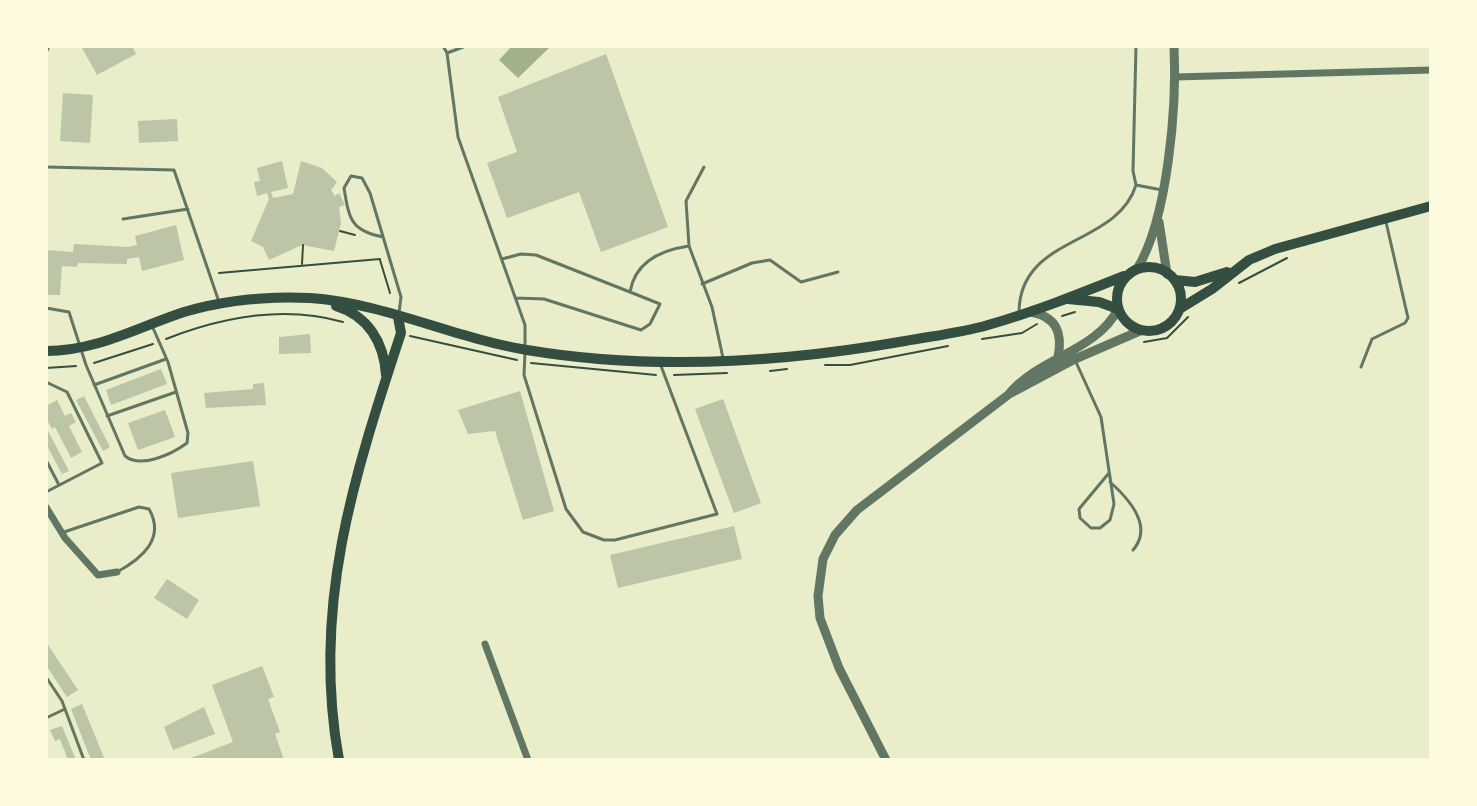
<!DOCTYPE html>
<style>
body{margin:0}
#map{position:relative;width:1477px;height:806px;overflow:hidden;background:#e9edc9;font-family:Helvetica,sans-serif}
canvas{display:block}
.frame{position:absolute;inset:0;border:48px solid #fefae0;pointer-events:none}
</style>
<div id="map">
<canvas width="1477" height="806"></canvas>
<div class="frame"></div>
</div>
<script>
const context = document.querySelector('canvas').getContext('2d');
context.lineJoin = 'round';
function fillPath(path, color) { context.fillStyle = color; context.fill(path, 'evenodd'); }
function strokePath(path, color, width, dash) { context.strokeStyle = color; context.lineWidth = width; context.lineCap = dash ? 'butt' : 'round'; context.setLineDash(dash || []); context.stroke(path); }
fillPath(new Path2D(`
 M512,46H551L518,78L499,60Z`), '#a3b18a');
fillPath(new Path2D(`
 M81,46H132L136,54L97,75Z
 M606,54L668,227L601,252L579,192L507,218L487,163L517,152L498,97Z
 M63,93L93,95L90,143L60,141Z
 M177,119L178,141L139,143L138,121Z
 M282,161L288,188L271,192L273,198L293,194L301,161L322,168L337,182L331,190L335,196L339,193L345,205L339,207L341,223L334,251L302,245L269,260L263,247L251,241L269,199L267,193L257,196L254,182L260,181L257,168Z
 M176,225L184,260L142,271L139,257L127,259V264L78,263L77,267L62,266L60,295H46V250L73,252L74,244L129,247L137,245L135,236Z
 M310,334L311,353L279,354V337Z
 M161,369L167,384L111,405L106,390Z
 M264,383L266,405L206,408L204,393L253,389V384Z
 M520,391L554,511L523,520L495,431L468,434L458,410Z
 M84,396L110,447L103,451L76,400Z
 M723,399L761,503L734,513L695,409Z
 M57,400L65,416L71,413L76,422L69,426L82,452L71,458L55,427L52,429L46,418V406Z
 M165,410L175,437L138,450L128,423Z
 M46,427L69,471L62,474L46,444Z
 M253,461L260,506L178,518L171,473Z
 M734,526L742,559L618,588L610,555Z
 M167,579L199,600L187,619L154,598Z
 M46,642L78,690L67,697L46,665Z
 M262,666L274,697L268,699L280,732L275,734L284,760H186L233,742L212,685Z
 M82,704L105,760H91L71,709Z
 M204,707L215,734L173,750L164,727Z
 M62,726L76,760H68L60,739L55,741L50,730Z`), '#bcc5a7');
strokePath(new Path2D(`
 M340,231L355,235
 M380,260L390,293
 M302,264L303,245
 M219,273L380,259
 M1239,283L1287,258
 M1062,316L1075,312
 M410,336L517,360
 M166,339C222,317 283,305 343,322
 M982,339L1022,333L1037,324
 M1144,342L1167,338L1188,317
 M94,363L153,344
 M531,363L656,375
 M825,365H850L948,346
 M46,368L76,366
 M770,371L787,369
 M674,375L727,373`), '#344e41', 2);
strokePath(new Path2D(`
 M443,46L447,53L458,137L525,325V345
 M1136,46L1133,171L1136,185L1162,190
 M46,53L49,46
 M447,53L466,46
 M46,167L174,170L219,302
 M123,219L188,209
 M383,237C351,231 349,219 344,188L351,176L362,178L370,193L401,297L399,313
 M689,246L686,201L704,167
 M502,259L521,254L536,255L630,292C635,262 661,250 689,246L712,307L723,358
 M702,284L752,263L770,260L801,282L838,272
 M516,298L544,299L641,330L650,324L660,304L630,292
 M46,308L69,312L86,365L125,456C141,469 172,454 187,443L188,433L168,362L153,328
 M1019,312C1020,235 1117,247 1136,185
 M525,353L524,375L566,509L583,532L604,540H615L717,514L661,366
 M1075,360L1101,417L1114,504L1110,520L1100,528H1091L1080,518L1079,509L1109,473
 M1361,367L1372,339L1405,323L1408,318L1386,222
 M46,382L67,392L102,463L46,492
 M94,385L166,359
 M107,416L176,392
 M46,460L59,485
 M1110,482C1128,498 1154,526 1133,550
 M64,532L139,507L149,509C166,539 141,559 117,572
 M46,677L62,701L84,760
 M46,718L65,709`), '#617663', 3);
strokePath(new Path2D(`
 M1175,77L1431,70
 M46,507L65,538L98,575L117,572
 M485,644L528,760`), '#617663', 7);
strokePath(new Path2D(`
 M1159,222L1167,274
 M1137,269C1168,219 1177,105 1174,46
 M1031,312C1056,317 1063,332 1058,357
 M1011,393L1075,359L1142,330
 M886,760L839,668L820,618L818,596L823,559L835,535L857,510L1008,395C1038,358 1097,351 1118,309`), '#617663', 9);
strokePath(new Path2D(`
 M1117 299a32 32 0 1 1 64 0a32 32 0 1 1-64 0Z
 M1175,280L1195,282L1227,272
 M1068,299L1099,302L1118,309
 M336,306C368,316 384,342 386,375
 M1181,308L1212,289L1249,260L1275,249L1431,206
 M46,351C97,351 138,327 184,312C225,300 267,296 310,298C384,303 454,338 527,350C652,371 780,363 905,341C932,336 961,333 988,325C1034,312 1079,294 1124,276
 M339,760C311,607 354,476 401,333L398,317`), '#344e41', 10);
</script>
